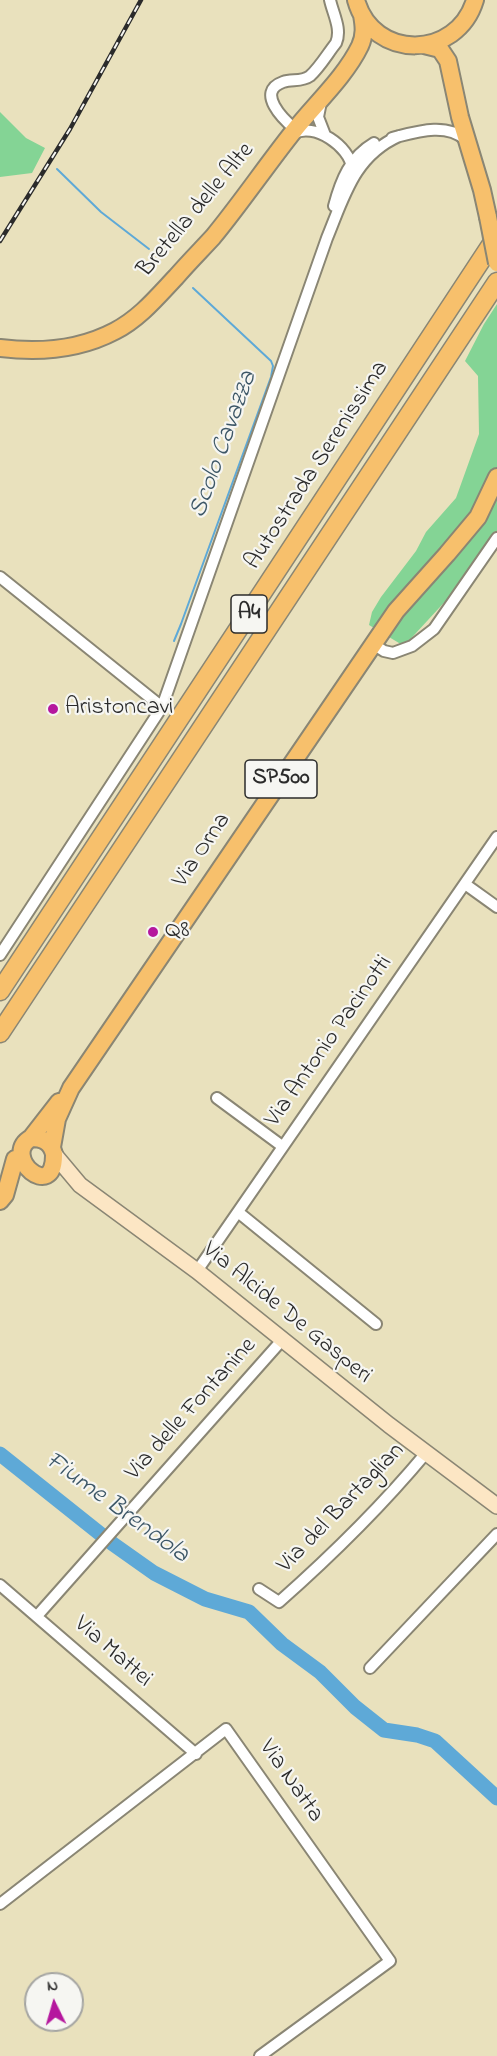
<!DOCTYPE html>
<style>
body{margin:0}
#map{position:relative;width:497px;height:2056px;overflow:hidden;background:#e9e1bd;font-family:"Indie Flower",sans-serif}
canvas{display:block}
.north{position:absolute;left:24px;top:1972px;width:60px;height:60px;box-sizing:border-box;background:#f6f6f2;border:2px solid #a5a5a2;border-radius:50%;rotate:355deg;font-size:16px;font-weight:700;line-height:24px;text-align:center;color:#2b2b2b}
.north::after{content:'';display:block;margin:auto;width:21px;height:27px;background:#b5179e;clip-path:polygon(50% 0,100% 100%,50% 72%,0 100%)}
</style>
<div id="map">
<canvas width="497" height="2056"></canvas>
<div class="north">N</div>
</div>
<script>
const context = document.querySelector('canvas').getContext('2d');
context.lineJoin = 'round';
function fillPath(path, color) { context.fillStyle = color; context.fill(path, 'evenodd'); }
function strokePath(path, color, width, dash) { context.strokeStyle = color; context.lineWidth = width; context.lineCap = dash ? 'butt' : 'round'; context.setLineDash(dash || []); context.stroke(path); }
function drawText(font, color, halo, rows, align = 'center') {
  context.font = font + ' "Indie Flower",sans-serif'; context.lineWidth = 4.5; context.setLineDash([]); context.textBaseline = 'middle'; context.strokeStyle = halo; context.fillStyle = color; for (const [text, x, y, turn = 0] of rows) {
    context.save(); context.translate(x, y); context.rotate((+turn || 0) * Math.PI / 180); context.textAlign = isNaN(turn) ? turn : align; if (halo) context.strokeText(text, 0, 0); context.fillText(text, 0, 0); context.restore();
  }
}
fillPath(new Path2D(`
 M0,112L26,138L45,148L32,173L0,177Z
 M497,304V533L464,581L404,646L369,625L372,612L381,597L416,551L426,532L456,498L479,434L478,376L465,361L484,324Z`), '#84d495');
strokePath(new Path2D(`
 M57,169L101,212L149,249
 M174,641L181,624L271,377L273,366L271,361L193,288`), '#5ea9d7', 2);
strokePath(new Path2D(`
 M0,1454L113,1544L154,1573L205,1599L249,1612L282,1644L320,1672L355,1707L384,1730L417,1735L435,1741L497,1798`), '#5ea9d7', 15);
const minor = new Path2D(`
 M321,102L318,117L325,135
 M295,129C284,120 255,92 283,82C292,79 302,82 310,76C320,67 328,53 336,43C342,29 333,14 330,0
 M293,134C314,121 350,147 352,168
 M392,138C416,132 446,122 466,140
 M334,206C341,180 350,157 374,143
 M0,577L162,707
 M373,644L384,651L393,653L412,646L434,629L497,538
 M465,884L497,907
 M0,955L162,707L327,238C344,197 354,156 399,136
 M217,1098L282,1146
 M238,1212L376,1324
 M197,1271L497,837
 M0,1585L196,1754
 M259,1589L279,1602C331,1556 381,1507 426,1453
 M37,1616L283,1339
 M370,1668L497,1534
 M0,1904L226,1729L390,1961L260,2056`);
const secondary = new Path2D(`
 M54,1154L80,1185L197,1271L389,1425L497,1506`);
const primary = new Path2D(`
 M356,0C373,61 457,60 475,0
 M424,45L440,49L448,61L460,117L482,190L488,217
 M0,348C40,353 79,350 115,331C140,318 157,297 176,277C188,263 201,250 213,237C241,203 266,166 293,132C314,105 345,77 360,46C365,35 364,26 362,15
 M31,1138C43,1138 51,1142 54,1154C55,1204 0,1156 31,1138L59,1102
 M52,1147L57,1119L71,1088L396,611L447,554L478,517L497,477
 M0,1201L5,1195L15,1159`);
const motorway = new Path2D(`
 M0,991L497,236
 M0,1033L497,282`);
strokePath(minor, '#8a8674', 14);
strokePath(secondary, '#8a8674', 18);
strokePath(primary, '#8a8674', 20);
strokePath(motorway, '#8a8674', 21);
strokePath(minor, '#fff', 10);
strokePath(secondary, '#fce6c4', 15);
strokePath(primary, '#f7c06c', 16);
strokePath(motorway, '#f7c06c', 18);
const rail = new Path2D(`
 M0,241L70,129L141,0`);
strokePath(rail, '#2b2b2b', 4.5);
strokePath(rail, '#f6f6f2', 2, [7]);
const primaryBridge = new Path2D(`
 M488,217L497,263`);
strokePath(primaryBridge, '#8a8674', 20, []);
strokePath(primaryBridge, '#f7c06c', 16);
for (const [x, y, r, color] of [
 [53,709,6,"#b5179e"],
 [153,932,6,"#b5179e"]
]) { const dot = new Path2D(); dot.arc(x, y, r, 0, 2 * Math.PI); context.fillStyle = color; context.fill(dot); strokePath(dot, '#f6f6f2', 2); }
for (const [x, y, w] of [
 [249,614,36],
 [281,779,72]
]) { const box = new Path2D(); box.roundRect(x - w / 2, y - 19, w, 38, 4.5); context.fillStyle = '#f6f6f2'; context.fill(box); strokePath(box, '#2b2b2b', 1.5); }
drawText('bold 22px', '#2b2b2b', null, [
 ["A4",249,614],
 ["SP500",281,779]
]);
drawText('24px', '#2b2b2b', '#f6f6f2', [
 ["Bretella delle Alte",197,211,-50],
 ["Autostrada Serenissima",318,466,-57],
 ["Via Orna",203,851,-56],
 ["Via Antonio Pacinotti",330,1042,-55],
 ["Via Alcide De Gasperi",286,1314,39],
 ["Via delle Fontanine",192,1410,-48],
 ["Via del Bartaglian",342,1509,-46],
 ["Via Mattei",112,1653,41],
 ["Via Natta",290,1782,55]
]);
drawText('24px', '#2b2b2b', '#f6f6f2', [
 ["Aristoncavi",65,709],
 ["Q8",165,932]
], 'left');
drawText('italic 26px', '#3d5767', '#f6f6f2', [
 ["Scolo Cavazza",225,445,-70],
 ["Fiume Brendola",116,1509,36]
]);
</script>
